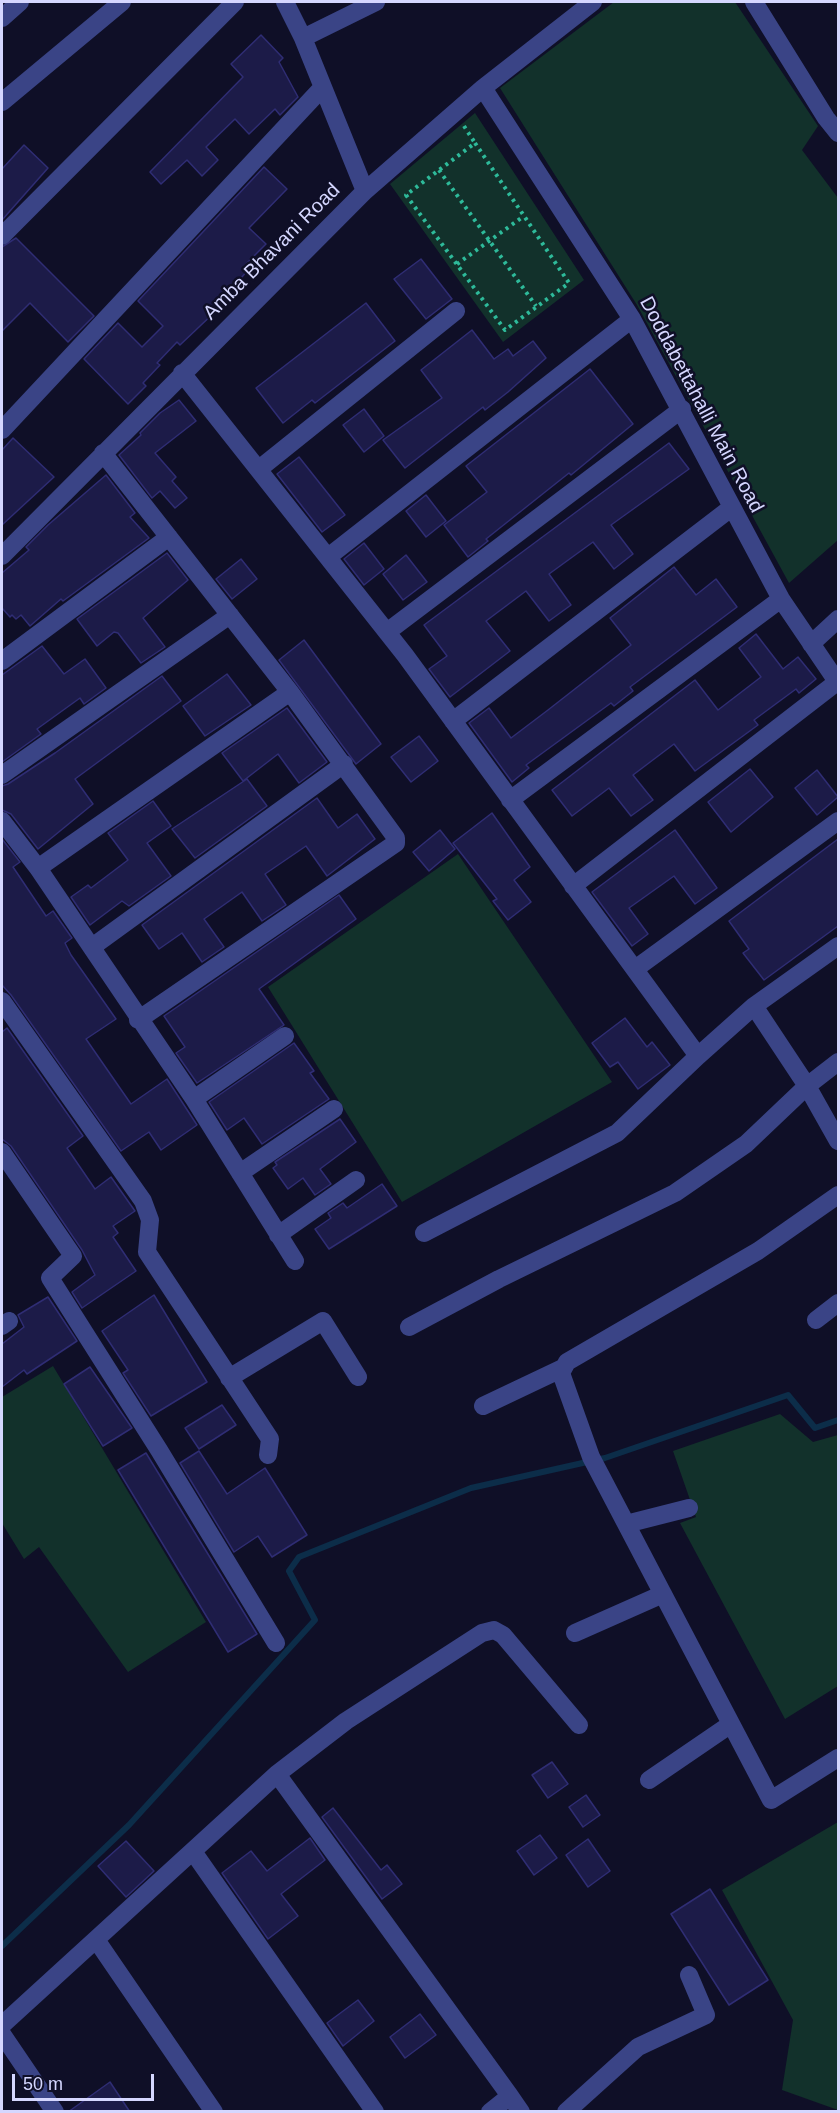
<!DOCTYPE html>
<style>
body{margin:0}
#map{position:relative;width:840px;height:2113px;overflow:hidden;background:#0f0f27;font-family:Arial,sans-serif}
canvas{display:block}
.frame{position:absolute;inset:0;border:3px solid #d5d7ff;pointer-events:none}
.scale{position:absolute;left:12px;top:2074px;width:142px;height:27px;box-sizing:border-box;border:3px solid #d5d7ff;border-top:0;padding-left:8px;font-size:18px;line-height:21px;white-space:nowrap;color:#d5d7ff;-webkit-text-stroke:4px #0f0f27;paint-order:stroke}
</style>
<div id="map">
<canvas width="840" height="2113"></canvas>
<div class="frame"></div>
<div class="scale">50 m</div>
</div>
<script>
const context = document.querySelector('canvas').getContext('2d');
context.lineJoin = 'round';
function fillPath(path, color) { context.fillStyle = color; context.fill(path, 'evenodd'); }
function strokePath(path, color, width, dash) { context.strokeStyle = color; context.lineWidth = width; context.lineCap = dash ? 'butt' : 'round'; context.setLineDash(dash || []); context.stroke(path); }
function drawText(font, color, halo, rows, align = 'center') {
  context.font = font + ' Arial,sans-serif'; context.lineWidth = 5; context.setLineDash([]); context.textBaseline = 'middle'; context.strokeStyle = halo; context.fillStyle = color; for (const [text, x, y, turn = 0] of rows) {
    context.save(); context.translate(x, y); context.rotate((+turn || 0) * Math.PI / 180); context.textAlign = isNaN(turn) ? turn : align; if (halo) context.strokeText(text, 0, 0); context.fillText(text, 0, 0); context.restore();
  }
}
fillPath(new Path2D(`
 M614,2H735L818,126L802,150L838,198V540L789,583L637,305L500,88Z
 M475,113L584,280L503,342L390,184Z
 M458,854L612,1082L402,1202L268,987Z
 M53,1366L206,1622L128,1672L39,1547L24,1559L2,1523V1397Z
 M780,1414L813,1442L838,1435V1686L785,1719L680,1523L696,1517L673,1451Z
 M838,1822V2110L782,2090L793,2020L722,1890Z`), '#12312b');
strokePath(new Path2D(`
 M2,1946L129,1825L315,1620L289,1571L299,1557L471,1488L605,1458L788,1395L815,1428L838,1420`), '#0c2d49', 6);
const building = new Path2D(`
 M261,35L283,58L279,62L298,97L280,115L275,109L249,134L235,119L206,147L218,160L202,176L187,160L161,184L150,172L243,77L231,64Z
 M24,145L48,168L2,220V169Z
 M264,167L287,189L249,228L266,244L244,266L248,270L216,307L218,309L180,345L177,342L157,363L160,365L143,383L146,386L128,404L84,359L118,323L142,347L163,326L138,301Z
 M16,238L94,316L68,342L30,303L2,331V247Z
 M421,259L452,299L426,319L394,279Z
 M366,303L395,341L315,403L312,400L283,423L256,388Z
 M472,330L494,359L508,349L513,356L533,341L546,358L508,392L485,410L483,407L405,468L383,440L442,398L421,370Z
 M590,369L633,424L571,475L569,473L486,539L488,541L468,557L444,525L487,492L466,466Z
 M179,400L196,421L155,453L176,477L172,481L187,498L175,508L160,491L152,498L119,455L141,435L140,433L160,413Z
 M364,409L384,436L364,452L343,425Z
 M13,438L54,477L2,525V450Z
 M669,443L689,469L611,525L633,554L614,569L593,542L549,574L571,605L549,621L526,591L486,621L510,651L450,697L429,669L447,656L424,625Z
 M299,457L345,515L322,532L277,474Z
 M106,475L135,513L130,517L149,538L63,601L61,599L30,626L21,615L16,619L12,615L10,617L2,608V573L29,550L26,547L48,525Z
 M426,495L446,521L426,537L406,511Z
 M364,543L384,569L364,585L344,559Z
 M167,553L188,580L143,618L165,647L141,663L118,633L114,632L97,646L77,619Z
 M406,555L427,582L403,600L383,574Z
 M241,559L257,579L232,599L216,579Z
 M674,567L696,595L716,579L737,607L630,687L633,691L614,706L611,703L526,765L529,768L512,782L469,723L489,708L511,738L548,710L631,645L610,618Z
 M756,634L783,669L798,657L816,679L799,693L796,689L754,720L758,725L695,771L674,744L633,775L653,800L631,816L609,788L572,816L552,790L695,680L718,710L761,677L739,648Z
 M304,640L381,744L356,764L279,660Z
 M42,646L64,674L85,659L106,688L84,704L80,698L37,729L41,734L2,762V675Z
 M227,674L251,705L205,736L183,706Z
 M162,676L181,701L75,779L93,804L38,849L11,814L2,810V786L8,784L55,753Z
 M287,708L327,762L299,783L278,754L243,781L222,753Z
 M419,736L438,761L411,782L391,757Z
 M750,769L773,797L731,832L708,802Z
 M817,770L838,797L817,815L795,788Z
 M247,779L267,806L195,858L172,829Z
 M317,798L338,828L357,814L375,839L327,876L306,846L265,874L286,905L262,921L242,892L204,919L224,947L202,962L182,933L159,949L142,925Z
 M153,801L171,826L147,843L171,876L129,906L122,901L90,925L71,897L88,885L91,888L128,860L108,833Z
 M492,813L530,867L514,880L531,902L508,920L493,901L497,899L453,843Z
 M440,830L455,849L429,871L413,852Z
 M675,830L717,888L695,904L674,876L629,908L648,934L632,946L592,892Z
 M2,839L20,862L13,867L46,916L53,911L72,938L65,943L71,955L116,1019L86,1039L131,1104L167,1079L197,1125L161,1150L149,1132L121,1151L11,995L2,985Z
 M838,839V926L764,980L743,953L749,949L729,921Z
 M339,895L356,919L259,989L284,1025L197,1083L176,1053L185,1047L164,1016Z
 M625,1018L647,1047L652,1042L670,1065L638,1089L618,1062L610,1067L592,1043Z
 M7,1028L83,1136L67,1148L95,1189L111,1177L135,1211L113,1226L118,1233L113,1237L136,1271L82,1308L72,1292L95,1275L82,1250L11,1146L2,1139V1032Z
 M294,1043L314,1071L310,1073L329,1099L262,1144L244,1118L227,1130L209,1102Z
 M340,1119L356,1142L320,1169L331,1184L315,1195L303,1178L288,1189L273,1168L277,1165L275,1162Z
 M382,1184L397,1206L329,1249L315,1229L331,1218L328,1213L343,1203L347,1208Z
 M154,1295L207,1382L151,1416L123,1373L128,1370L102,1331Z
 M48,1297L77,1341L27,1374L24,1370L2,1387V1344L24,1327L18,1315Z
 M90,1367L132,1428L103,1446L64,1384Z
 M222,1405L236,1425L199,1449L185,1428Z
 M199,1451L227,1494L265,1468L307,1535L272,1557L258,1536L234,1552L180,1463Z
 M146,1453L257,1634L228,1652L118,1470Z
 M552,1762L568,1784L548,1798L532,1775Z
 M586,1795L600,1815L583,1827L569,1807Z
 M333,1808L381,1870L387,1865L402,1884L382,1899L322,1817Z
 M540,1835L557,1858L534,1875L517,1851Z
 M310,1838L325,1860L281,1894L298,1916L268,1939L222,1873L251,1851L267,1871Z
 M588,1839L610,1871L588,1887L566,1855Z
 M126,1841L154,1871L126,1897L98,1866Z
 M710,1889L768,1980L729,2005L671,1914Z
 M358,2000L374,2021L343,2046L327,2023Z
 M420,2014L436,2035L405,2058L390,2037Z
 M110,2082L130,2112H68Z`);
fillPath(building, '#1c1b48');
strokePath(building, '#2f2d74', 1.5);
strokePath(new Path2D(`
 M464,126L475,143
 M475,143L569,283L505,330L406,195Z
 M439,170L536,306
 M457,264L524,216`), '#2eba9a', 4, [3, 4.5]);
strokePath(new Path2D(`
 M285,2L303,38L365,191
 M754,2L826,118L838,133
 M2,18L20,2
 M303,38L376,2
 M483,88L632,319L781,599L838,683
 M2,102L122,2
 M2,236L235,2
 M182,373L405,655L698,1056L754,1006L838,946
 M2,430L323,87
 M103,453L290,692L396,838V843L138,1020
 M259,469L456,311
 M2,556L365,191L483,88L593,2
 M328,557L632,319
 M387,632L682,409
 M811,644L838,619
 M2,661L169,537
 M453,721L731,508
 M2,775L230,615
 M510,800L781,599
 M2,821L38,868L194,1099L295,1261
 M38,868L290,692
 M573,886L837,682
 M92,947L344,764
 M635,969L838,821
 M2,1001L143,1201L150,1220L147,1252L270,1439L268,1455
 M754,1006L807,1086L838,1141
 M194,1099L285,1036
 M2,1152L73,1256L50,1278L159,1450L276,1643
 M240,1173L334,1109
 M838,1195L758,1251L567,1362L561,1373L591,1457L771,1800L838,1758
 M424,1233L617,1133L698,1056
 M278,1235L356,1180
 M816,1320L838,1303
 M2,1326L9,1321
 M409,1327L499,1279L675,1193L746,1144L807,1086L838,1062
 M229,1378L323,1321L358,1377
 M483,1406L563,1368
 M626,1524L689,1508
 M575,1633L663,1594
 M277,1774L510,2096
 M649,1780L731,1724
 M194,1853L375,2112
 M97,1941L214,2112
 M2,2025L277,1774L346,1721L482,1633L494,1630L503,1635L579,1725
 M2,2034L55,2112
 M490,2112L510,2096L521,2112
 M566,2112L638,2047L706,2015L689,1975`), '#3a4486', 18);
drawText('20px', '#d5d7ff', '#0f0f27', [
 ["Amba Bhavani Road",272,252,-45],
 ["Doddabettahalli Main Road",701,405,62]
]);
</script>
